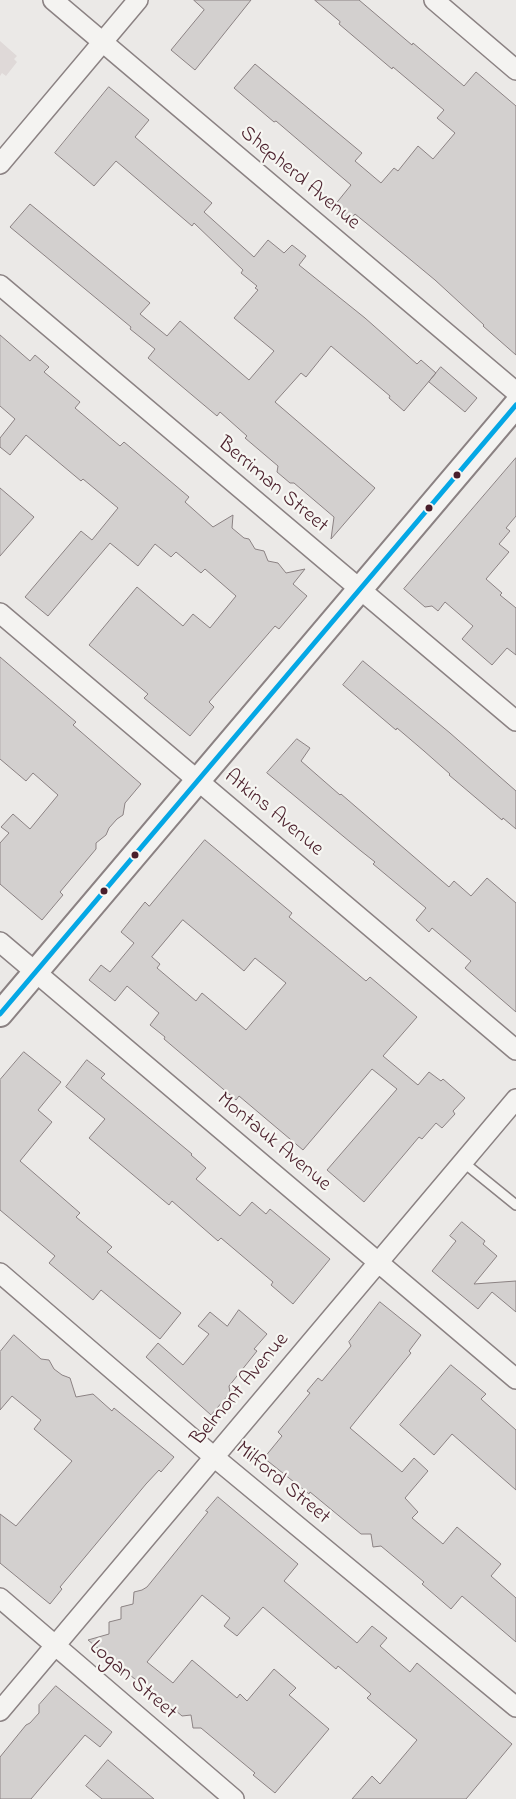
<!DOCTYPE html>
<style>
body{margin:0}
canvas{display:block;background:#ebe9e7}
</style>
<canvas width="516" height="1799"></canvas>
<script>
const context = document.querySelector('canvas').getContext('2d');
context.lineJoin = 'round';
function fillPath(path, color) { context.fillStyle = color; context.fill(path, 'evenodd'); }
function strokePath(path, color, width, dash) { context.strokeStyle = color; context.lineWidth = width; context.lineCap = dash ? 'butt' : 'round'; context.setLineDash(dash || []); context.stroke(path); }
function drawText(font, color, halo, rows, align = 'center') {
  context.font = font + ' "Indie Flower",sans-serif'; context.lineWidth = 4.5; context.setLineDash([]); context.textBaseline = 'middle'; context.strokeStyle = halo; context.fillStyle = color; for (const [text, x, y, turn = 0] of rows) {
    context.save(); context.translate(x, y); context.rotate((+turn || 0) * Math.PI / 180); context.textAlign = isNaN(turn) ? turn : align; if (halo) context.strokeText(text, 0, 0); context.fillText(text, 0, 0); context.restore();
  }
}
fillPath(new Path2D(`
 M0,41L17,56L14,59L17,62L6,76L2,73L0,76Z`), '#dfd9d8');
const building = new Path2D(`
 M194,0H251L195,70L171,50L204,10Z
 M315,0H359L412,45L413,43L464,86L476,72L516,106V355L483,326L484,325L435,280L371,227L355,214L350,220L334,206L351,185L276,121L274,122L234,88L255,64L362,153L355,161L381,183L394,168L398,171L418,146L433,159L455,133L437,118L444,110L393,67L392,69L339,24L340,22Z
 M109,87L149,120L135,137L212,203L204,212L254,257L268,240L284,253L292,245L306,256L299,265L365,318L417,364L421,360L436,373L404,411L389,398L390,396L331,346L306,377L301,373L275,402L375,488L331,539L334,517L294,483H290L277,472L278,466L245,438L247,436L220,412L217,416L148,358L155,349L130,329L131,327L10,227L30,204L150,303L140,314L167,336L180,321L249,380L274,351L234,318L258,290L255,288L257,286L241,273L243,270L194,223L192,226L116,161L94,186L55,153Z
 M0,335L30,361L35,355L49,367L44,372L80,402L75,408L120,446L124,442L189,497L185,502L213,527L233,515L232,528L244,538L249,539L255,549L264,551L268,561L278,563L286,573L305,569L293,584L307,596L279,629L275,626L209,702L214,707L190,736L144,698L148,694L89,645L137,587L183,626L193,614L210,628L236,596L205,569L201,573L176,552L171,557L155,544L138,566L110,543L48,616L25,597L81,531L92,540L118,508L83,479L81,481L26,435L10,455L0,447V438L15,419L0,406Z
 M441,367L477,398L465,412L429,382Z
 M516,458V516L506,528L510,531L499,544L509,552L486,579L502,593L500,595L516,608V655L507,648L492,665L462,639L473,626L445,602L438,611L432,606L425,607L404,589Z
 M0,488L34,517L0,556Z
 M0,657L76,722L73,725L141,784L125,803L123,815L117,819L109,828L106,835L96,843V849L60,892L63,895L42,920L0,884V843L9,833L1,827L13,814L30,829L58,795L33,773L26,781L0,759Z
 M363,661L450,733L516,791V829L503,818L502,820L449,775L450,774L424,751L397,728L396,730L343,685Z
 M297,739L310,748L301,761L340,795L341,794L449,887L454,881L471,896L487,878L516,903V1012L465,968L471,961L432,928L429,932L416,920L426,908L373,864L375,862L361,851L267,773Z
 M205,840L292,913L289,917L366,981L370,977L417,1017L383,1056L418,1085L429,1072L441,1081L443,1079L465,1098L453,1111L455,1114L442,1128L436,1123L422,1139L419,1137L364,1202L327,1170L397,1089L372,1069L303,1150L239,1096L236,1100L164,1039L165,1037L150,1025L159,1013L127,986L115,1001L89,980L101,965L110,972L134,943L121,932L145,902L149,906ZM183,920L244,971L255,958L286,983L246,1030L202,993L196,1001L157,968L160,964L152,957Z
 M24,1052L61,1082L38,1110L52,1122L20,1161L80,1213L76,1217L112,1247L107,1252L181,1313L160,1339L101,1290L93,1300L49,1263L55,1256L0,1210V1080Z
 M87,1060L105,1074L101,1078L192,1154L191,1155L206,1168L196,1179L240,1216L252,1202L266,1214L270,1209L330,1259L293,1304L271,1285L273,1282L221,1238L218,1241L172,1201L169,1205L89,1138L105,1119L66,1087Z
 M462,1222L485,1241L483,1244L497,1256L474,1284L516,1281V1312L492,1292L478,1309L432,1271L456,1241L450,1236Z
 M380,1302L421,1335L409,1351L411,1353L350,1428L402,1472L414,1458L428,1471L405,1498L418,1512L412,1518L443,1544L457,1527L501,1564L491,1576L516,1598V1642L462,1596L451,1609L422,1584L424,1582L381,1546L373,1547L371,1534H361L310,1492L309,1494L264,1458L282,1436L278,1432L310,1393L307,1391L318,1378L322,1381L351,1346L349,1342Z
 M239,1310L267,1334L254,1349L257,1351L229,1386L230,1393L211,1415L146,1357L158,1343L183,1365L209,1334L198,1326L210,1312L227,1326Z
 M14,1335L41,1359L49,1360L54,1369L62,1375L70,1378L76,1397L93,1394L112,1411L114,1408L174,1457L161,1472L159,1470L146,1484L60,1587L62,1589L50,1604L0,1563V1514L16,1526L72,1461L34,1429L41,1420L12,1396L0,1410V1352Z
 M451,1365L486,1394L481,1399L516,1430V1490L452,1434L434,1455L400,1425Z
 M218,1497L298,1564L284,1581L357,1643L372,1626L387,1638L380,1646L396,1660L410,1672L417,1663L512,1744L466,1799H352L372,1776L380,1784L417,1740L367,1698L371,1694L338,1666L336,1669L263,1607L237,1636L224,1626L230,1618L202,1595L147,1662L173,1683L192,1660L237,1698L240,1694L247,1701L274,1669L296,1688L289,1695L329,1729L275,1793L253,1775L255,1773L201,1728H193L191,1715L182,1716L168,1704L166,1705L88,1640L109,1634V1622L121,1619V1607L133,1604L134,1592L142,1590L147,1587L208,1512L206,1511Z
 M56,1686L112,1732L100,1747L85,1735L31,1799H0V1757L26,1725L30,1723L39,1713V1705Z
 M108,1760L122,1772L154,1799H102L86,1786Z`);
fillPath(building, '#d3d0cf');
strokePath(building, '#8b8283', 1);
const service = new Path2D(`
 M463,1162L516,1205`);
const minor = new Path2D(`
 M53,0L516,392
 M434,0L516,70
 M0,164L138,0
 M0,285L516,721
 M0,613L516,1050
 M0,942L516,1379
 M0,1273L214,1457L516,1707
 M0,1598L234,1799
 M0,1711L516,1099`);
const tertiary = new Path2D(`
 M0,1014L516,405`);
strokePath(service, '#8b8283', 12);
strokePath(minor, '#8b8283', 22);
strokePath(tertiary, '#8b8283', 28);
strokePath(service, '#f4f3f1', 9);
strokePath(minor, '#f4f3f1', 19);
strokePath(tertiary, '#f4f3f1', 24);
strokePath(new Path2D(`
 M0,1014L516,405`), '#04a7e5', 5);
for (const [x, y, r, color] of [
 [457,475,4.5,"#4a1f2b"],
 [429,508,4.5,"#4a1f2b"],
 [135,855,4.5,"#4a1f2b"],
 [104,891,4.5,"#4a1f2b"]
]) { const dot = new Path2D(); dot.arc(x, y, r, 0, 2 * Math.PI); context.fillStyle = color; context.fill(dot); strokePath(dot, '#f6f6f2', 2); }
drawText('21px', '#4a1f2b', '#f6f6f2', [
 ["Shepherd Avenue",299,179,40],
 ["Berriman Street",272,486,40],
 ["Atkins Avenue",273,814,40],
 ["Montauk Avenue",273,1143,40],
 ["Belmont Avenue",241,1390,-50],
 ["Milford Street",282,1484,40],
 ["Logan Street",132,1681,41]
]);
</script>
